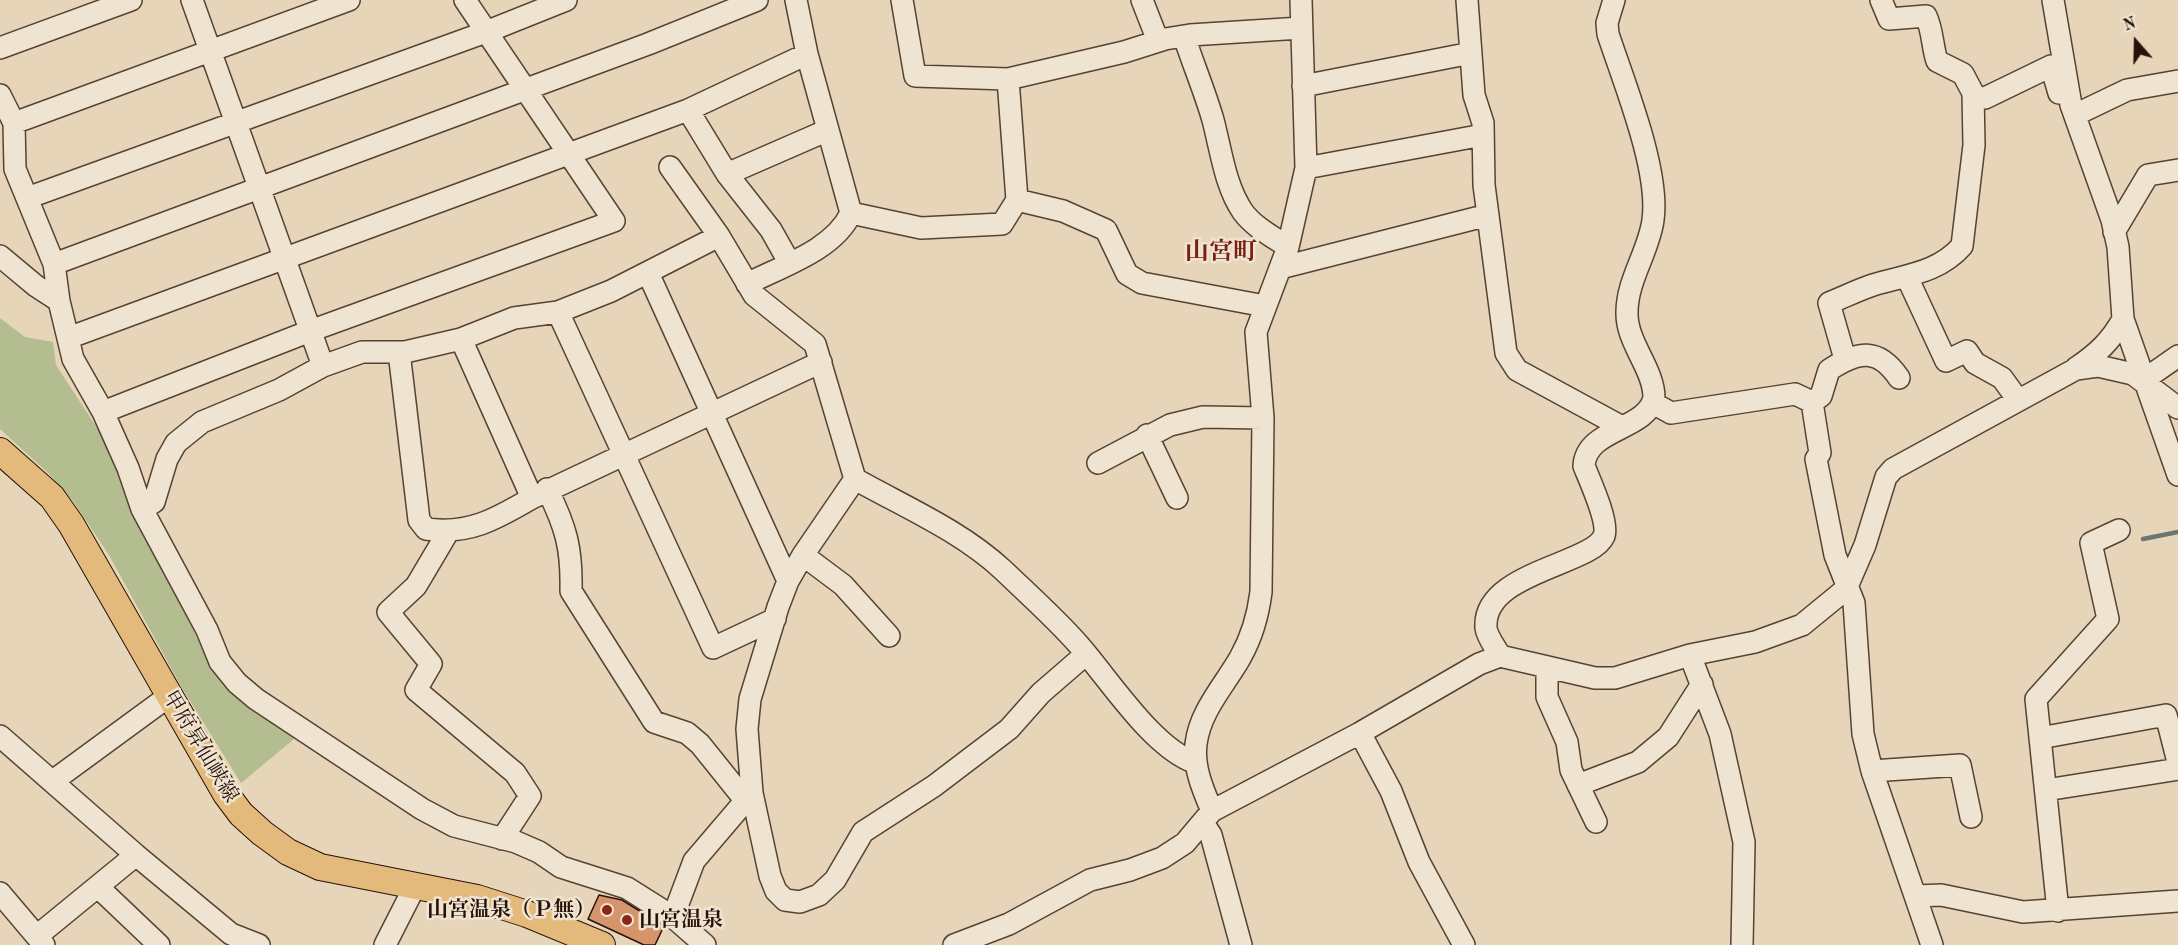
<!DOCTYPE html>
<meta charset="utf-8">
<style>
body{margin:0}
#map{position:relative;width:2178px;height:945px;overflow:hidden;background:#e6d5b8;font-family:"Old Standard TT",serif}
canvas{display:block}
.north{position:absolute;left:2106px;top:12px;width:60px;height:60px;-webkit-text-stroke:4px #efe4d1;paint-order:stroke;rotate:340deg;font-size:16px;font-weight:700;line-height:24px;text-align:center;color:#271108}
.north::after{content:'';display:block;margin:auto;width:21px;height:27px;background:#271108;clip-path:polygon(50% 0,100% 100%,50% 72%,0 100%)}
</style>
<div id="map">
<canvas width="2178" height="945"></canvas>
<div class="north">N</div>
</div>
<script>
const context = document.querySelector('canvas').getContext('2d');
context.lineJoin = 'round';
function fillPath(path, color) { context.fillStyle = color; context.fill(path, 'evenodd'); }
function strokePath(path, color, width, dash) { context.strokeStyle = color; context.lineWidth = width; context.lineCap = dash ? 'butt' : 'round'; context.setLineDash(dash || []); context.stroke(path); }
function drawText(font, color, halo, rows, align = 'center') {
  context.font = font + ' "Old Standard TT","Noto Serif JP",serif'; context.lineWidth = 5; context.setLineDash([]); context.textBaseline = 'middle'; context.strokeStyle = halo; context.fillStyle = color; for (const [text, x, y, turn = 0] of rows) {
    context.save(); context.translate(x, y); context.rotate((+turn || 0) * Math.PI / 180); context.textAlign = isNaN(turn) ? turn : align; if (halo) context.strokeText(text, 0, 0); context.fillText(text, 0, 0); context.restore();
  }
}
fillPath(new Path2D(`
 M0,318L25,337L53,342L56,365L103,437L134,513L213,669L299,735L241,783L182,688L109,555L73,501L48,473L0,429Z`), '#b4bd8f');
strokePath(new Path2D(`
 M2143,539L2178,532`), '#6b7571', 4.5);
const building = new Path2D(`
 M599,895L622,900L664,926L655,945H644L588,919Z`);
fillPath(building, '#d5946c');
strokePath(building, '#271108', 1.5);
const minor = new Path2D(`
 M192,0L323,366
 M902,0L915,76L1008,79L1124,52L1165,39L1190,35L1301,28
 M1142,0L1158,41
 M1467,0L1474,95L1483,123L1484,185L1506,353L1517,370L1622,427
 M1881,0L1889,19L1926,16C1933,31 1932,46 1937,61L1963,74L1973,93L1979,98H1985L2051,66L2059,93
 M2053,0L2071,105L2112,220L2118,247L2123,319L2178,475
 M1184,36C1193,64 1205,92 1213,120C1221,150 1225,186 1243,212C1254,227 1273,237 1288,247
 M0,48L131,0
 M1303,86L1471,53
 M0,95L14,123L15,169L54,264L59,301L73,359L103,412L128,468L142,509L207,630L220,662L237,683L256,699L422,809L454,826L516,842L539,852L561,867L627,888L673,917L705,945
 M688,110L727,174L771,230L789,262
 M2075,115L2127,90L2178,81
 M14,123L349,0
 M670,167L719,236
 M1306,168L1483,135
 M727,174L828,130
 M27,198L486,32L566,0
 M1017,200L1063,211L1106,230L1127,274L1142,283L1265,306
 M851,213L921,228L1002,224L1017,200L1008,79
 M2114,232L2148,175L2178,170
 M0,256L36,286L59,301
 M54,264L648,44L757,0
 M1280,268L1488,215
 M648,273L788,581
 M1907,277L1946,361L1967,351L1975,363L2002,378L2018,400
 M747,284C782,266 834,250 851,213L807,54L796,0
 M558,312L713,648L775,619
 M68,338L688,110L807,54
 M461,339L532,498L821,362
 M399,352L419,520L426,529C469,535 496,519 532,498
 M1845,359L1829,303C1844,297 1858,290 1873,285C1906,275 1938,273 1962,246L1974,145L1973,93
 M2076,368C2097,354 2111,341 2123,319
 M2145,379L2178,356
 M1812,402L1821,396L1829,370C1858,351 1878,347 1899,378
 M1653,403L1671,413L1795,394L1812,402L1820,453L1816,459L1835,555L1854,603L1863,734L1872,771L1932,945
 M103,412L310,331L614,221L465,0
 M1147,435L1177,498
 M1098,463L1170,425L1203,417L1263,418
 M855,479C905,507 961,531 1003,570C1028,594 1055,618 1078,644C1109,679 1153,749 1196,763
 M547,489C566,527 572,548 571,591L654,722L687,733L700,744L745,800
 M142,509L154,502L167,459L176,443L202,422L279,390L323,366L362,352H405L461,339L514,318L558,312L611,291L719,236L754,295L815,344L855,479L803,555L788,581L778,607L750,699L747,729L752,793L694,861L673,917
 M448,532L416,586L388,612L431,664L416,690L515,773L530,796L502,839
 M803,555L843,585L889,636
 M1690,655L1720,734L1744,842L1742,945
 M1500,656C1496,648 1487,637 1486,628C1482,572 1592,565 1604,536C1609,522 1590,481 1584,466C1586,428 1646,431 1654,398C1654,368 1626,343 1627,312C1627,280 1649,251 1653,220C1660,170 1624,83 1608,34L1607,23L1614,0
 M1547,667V697L1567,742L1571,770L1596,822
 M1360,733L1391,791L1419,862L1464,945
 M0,736L136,855L231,934L259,945
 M2040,738L2166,715L2178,762
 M1872,771L1960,765L1971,817
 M53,781L169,696
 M1578,785L1638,762L1668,737L1702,684
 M2046,790L2178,769
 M752,793L770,876L776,891L785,900L800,902L819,895L835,880L863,832L934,786L1009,729L1041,693L1086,654
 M1212,811C1203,790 1193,767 1196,744C1200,711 1224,686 1240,658C1252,637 1258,616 1261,592L1263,418L1256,332L1288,247L1306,168L1301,0
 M1203,823L1211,835L1241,945
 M98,887L159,945
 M0,893L44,945
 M1917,896L1941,895L2023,912L2178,901
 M2058,911L2036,699L2108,619L2091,543L2119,530
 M37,936L136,855
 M385,945L415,886
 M954,945L1009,924L1090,880L1130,870L1162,858L1185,843L1212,811L1360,733L1479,664L1500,656L1595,678H1615L1690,655L1755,642L1802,625L1846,589L1865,545L1886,477L1893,469L2076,369L2098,366L2133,374L2178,408`);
const major = new Path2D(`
 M0,451L52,497L71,524L226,794L241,814L262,833L288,852L320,867L477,898L527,914L602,945`);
strokePath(minor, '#574234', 24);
strokePath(major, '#271108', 28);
strokePath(minor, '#efe4d1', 21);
strokePath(major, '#e3ba7c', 26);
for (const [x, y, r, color] of [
 [607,910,6,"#8f2418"],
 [627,920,6,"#8f2418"]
]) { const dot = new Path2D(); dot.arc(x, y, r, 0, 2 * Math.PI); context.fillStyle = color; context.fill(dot); strokePath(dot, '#efe4d1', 2); }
drawText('21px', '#271108', '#efe4d1', [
 ["甲府昇仙峡線",200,747,59]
]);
drawText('bold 21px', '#271108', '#efe4d1', [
 ["山宮温泉（Ｐ無）",595,910],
 ["山宮温泉",639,920,"left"]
], 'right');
drawText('bold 24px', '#7a1f14', '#efe4d1', [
 ["山宮町",1221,253]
]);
</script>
